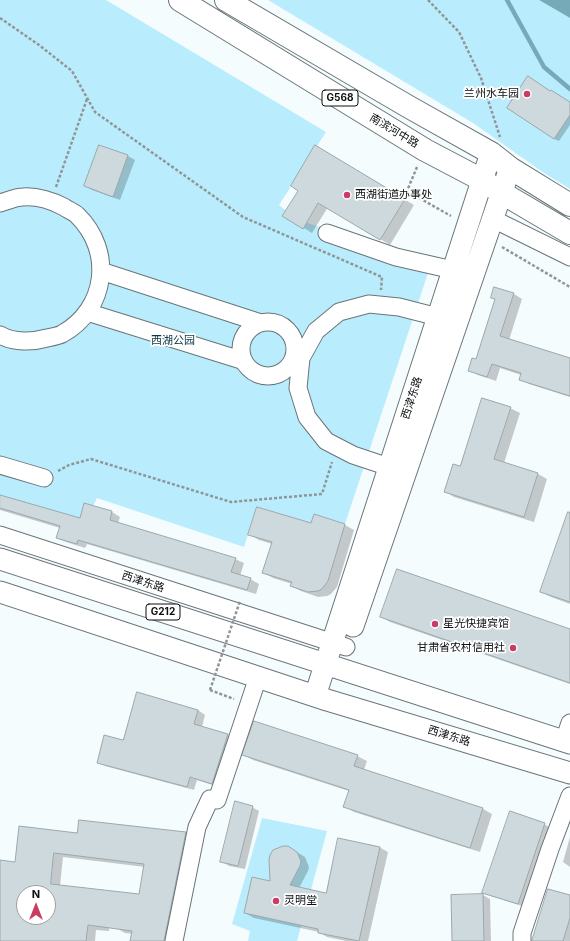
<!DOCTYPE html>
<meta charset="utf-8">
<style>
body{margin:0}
#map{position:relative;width:570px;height:941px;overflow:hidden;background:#f4fcfe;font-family:Inter,sans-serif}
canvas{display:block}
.north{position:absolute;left:16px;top:885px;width:40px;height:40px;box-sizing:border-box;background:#fff;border:1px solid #9e9fa0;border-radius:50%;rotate:0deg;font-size:11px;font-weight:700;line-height:16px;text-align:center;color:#0c1011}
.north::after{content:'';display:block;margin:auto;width:14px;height:18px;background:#cb3c64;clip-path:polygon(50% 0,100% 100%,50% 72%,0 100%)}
</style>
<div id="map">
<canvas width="570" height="941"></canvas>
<div class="north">N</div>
</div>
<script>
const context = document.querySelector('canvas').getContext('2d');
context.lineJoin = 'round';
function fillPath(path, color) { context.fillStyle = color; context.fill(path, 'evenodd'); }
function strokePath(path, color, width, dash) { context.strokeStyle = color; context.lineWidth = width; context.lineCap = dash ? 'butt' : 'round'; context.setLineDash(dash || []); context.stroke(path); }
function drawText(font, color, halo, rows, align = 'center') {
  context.font = font + ' Inter,"Noto Sans SC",sans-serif'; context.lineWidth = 3.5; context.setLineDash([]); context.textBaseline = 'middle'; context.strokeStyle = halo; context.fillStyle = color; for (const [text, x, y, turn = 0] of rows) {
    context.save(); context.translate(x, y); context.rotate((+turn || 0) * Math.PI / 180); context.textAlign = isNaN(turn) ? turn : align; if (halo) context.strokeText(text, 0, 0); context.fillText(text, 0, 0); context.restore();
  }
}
fillPath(new Path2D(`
 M0,0H106L326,132L279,205L296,219L431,264L345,524L314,514L311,523L257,507L244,547L97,498L82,529L0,501Z
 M268,0H539L570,18V189L544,173L473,123Z
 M262,818L327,831L297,941H248L250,931L232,924Z`), '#b9edfd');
fillPath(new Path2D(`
 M539,0H570V18Z`), '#77aab9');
fillPath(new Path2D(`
 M550,92L570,103V125L559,141L554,139Z
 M316,146L414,205L390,245L328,207L312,233L284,216L299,190Z
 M128,156L135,160L120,200L92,190L85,186Z
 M495,288L514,294L522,299L509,340L570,359V397L529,384L520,379L521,375L500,368L496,381L478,375L469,370L476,360L496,299L492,297Z
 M510,408L520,413L504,463L538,474L547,479L534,522L454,497L445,491L461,467Z
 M0,496L81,520L112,512L120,517L118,523L235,559L244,563L240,576L250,579L259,584L256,594L87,544L85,548L66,542L57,538L60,528L0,510Z
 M570,510V604L551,597L541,592Z
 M312,524L345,525L354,530L337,587L331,594L327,596L318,597L301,591L291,586L292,584L273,578L264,573L272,544L259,540L249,534Z
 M381,617L570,630V684L390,622Z
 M137,693L198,710L205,715L202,727L228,735L235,740L219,787L197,780L194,790L105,766L98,762L123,741Z
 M244,755L357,756L367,761L364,770L483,809L492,814L480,852L354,812L345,806L349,791L253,760Z
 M252,807L259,811L245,869L229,866L221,861Z
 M544,824L551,828L525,907L491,896L484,892Z
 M185,833L194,838L173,941H131L133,934L125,933L109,924V931L96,930L95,941H0V861L16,863L78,834ZM63,857L145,867L140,895L60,886ZM24,893H48V917H24Z
 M570,837V867L563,862Z
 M288,847L305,857L309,867L308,871L299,888L327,894L379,847L388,852L368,941H346L327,937L319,932L254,918L245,913L271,882Z
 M483,895L490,899L491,941H453Z
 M570,896V941H533Z`), '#0003');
strokePath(new Path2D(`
 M507,0L544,67L570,89`), '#77aab9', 4.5);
const building = new Path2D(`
 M528,76L550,91L551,90L570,102V115L554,139L507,108Z
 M99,145L128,155L113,197L84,186Z
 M315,145L405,199L380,240L318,203L303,229L282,216L298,191L291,186Z
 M494,287L514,293L500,336L570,358V396L519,380L521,373L492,364L487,377L468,371L472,358L476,359L495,299L491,298Z
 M482,398L511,407L494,459L538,473L524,517L444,492L453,464L460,466Z
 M0,495L80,518L84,503L112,511L110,520L236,558L231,572L251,578L247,590L78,540L77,544L56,538L60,526L0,508Z
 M257,507L311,523L314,514L345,524L328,581L322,589L318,591L308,592L290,586L292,582L262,573L272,542L248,535Z
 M568,512L570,513V602L540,592Z
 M397,569L570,629V683L380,617Z
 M137,692L198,710L194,724L228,734L212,784L190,777L187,787L97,763L104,735L123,740Z
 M254,721L358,755L354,766L483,808L470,848L343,807L349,790L242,755Z
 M235,801L253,806L238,866L220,862Z
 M510,811L545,823L518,904L482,893Z
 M79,820L186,832L164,941H130L132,931L88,925L86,941H0V860L15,862L19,826L77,833ZM54,853L144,864L139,894L51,884ZM24,893H48V917H24Z
 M338,838L380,847L359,941L318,933V929L244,913L252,877L270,881L269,860L270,855L273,850L283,846H288L297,852L301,861L300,866L290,885L326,893Z
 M548,889L570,895V918L563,941H532Z
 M483,894L484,941H452L451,895Z`);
fillPath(building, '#cdd9dd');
strokePath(building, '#9ca8ac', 1);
const minor = new Path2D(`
 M0,203C7,201 16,197 23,197C37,196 53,201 64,207C68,210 74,212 77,215C114,251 107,309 62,334C58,336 52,337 47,338C33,342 14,343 0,335
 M493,219L570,257
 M327,233L396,257L453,270
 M101,271L261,323
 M87,312L244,361
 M241 349a27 27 0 1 1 54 0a27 27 0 1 1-54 0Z
 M0,465L44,478
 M389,467L353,455L326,441L307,417L298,388L301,358L316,331L339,312L369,304L399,307L438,317
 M0,535L346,647
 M564,741L570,723
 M174,941L197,827L210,799L217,800L258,677
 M522,941V933L550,849L570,796`);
const major = new Path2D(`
 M0,559L570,743
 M0,592L327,700L570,773
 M353,626L510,168
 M315,696L491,153`);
const highway = new Path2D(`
 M180,0L425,150L482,180L502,193L570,233
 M226,0L409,107L491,153L510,168L570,205`);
strokePath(minor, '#6a7578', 19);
strokePath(major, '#6a7578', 23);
strokePath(highway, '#6a7578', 24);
strokePath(new Path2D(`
 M428,0L459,32L481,78L500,137
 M0,18L39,45L72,71L95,112L243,217L382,277L381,290
 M417,167L407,191L451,216
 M56,187L87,99
 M502,247L570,287
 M58,471L69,465L91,459L231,502L322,494L332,462
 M210,690L234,699`), '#909698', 2.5, [3, 2]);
strokePath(minor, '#fff', 17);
strokePath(major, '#fff', 21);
strokePath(highway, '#fff', 22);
strokePath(new Path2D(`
 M210,690L240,601`), '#909698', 2.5, [3, 2]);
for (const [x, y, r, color] of [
 [527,94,4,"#cb3c64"],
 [347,195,4,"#cb3c64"],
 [435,624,4,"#cb3c64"],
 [513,648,4,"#cb3c64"],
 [276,901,4,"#cb3c64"]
]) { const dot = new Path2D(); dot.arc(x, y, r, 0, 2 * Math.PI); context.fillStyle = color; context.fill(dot); strokePath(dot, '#fff', 1.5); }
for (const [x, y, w] of [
 [340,98,36],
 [163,612,34]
]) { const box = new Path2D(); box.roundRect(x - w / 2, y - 8, w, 16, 3); context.fillStyle = '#fff'; context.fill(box); strokePath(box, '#0c1011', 1); }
drawText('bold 10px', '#0c1011', null, [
 ["G568",340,98],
 ["G212",163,612]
]);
drawText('11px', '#0c1011', '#fff', [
 ["兰州水车园",519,94,"right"],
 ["西湖街道办事处",355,195],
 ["星光快捷宾馆",443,624],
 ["甘肃省农村信用社",505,648,"right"],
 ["灵明堂",284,901]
], 'left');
drawText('11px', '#0c1011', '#fff', [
 ["南滨河中路",394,131,31],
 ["西津东路",412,398,-72],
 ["西津东路",143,582,18],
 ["西津东路",449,736,17]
]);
drawText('11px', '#0a3a46', '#fff', [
 ["西湖公园",173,341]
]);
</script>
